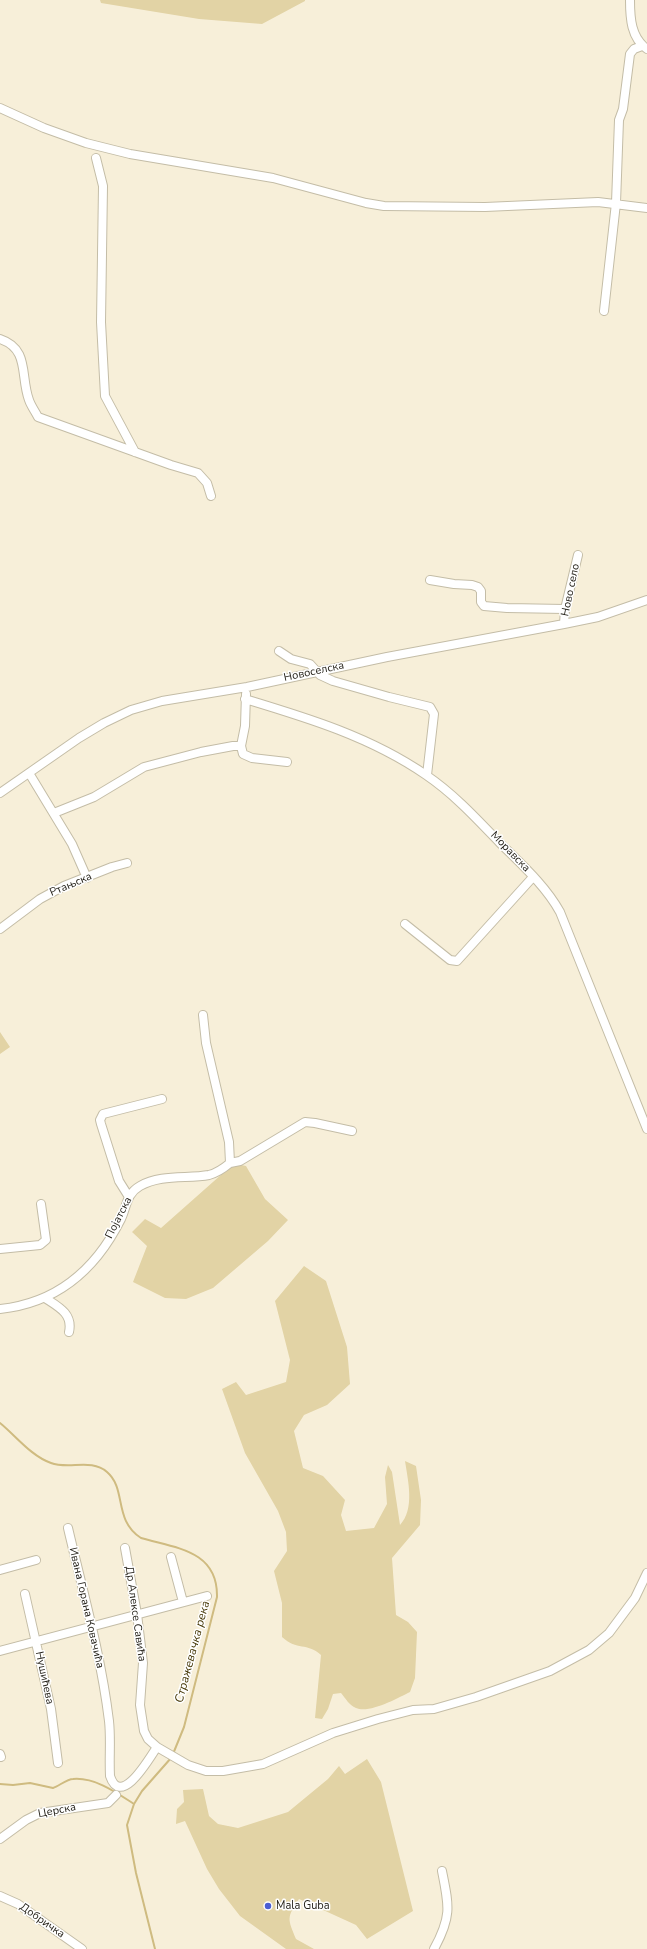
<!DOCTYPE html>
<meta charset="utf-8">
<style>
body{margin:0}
canvas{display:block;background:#f7efd9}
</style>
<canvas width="647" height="1949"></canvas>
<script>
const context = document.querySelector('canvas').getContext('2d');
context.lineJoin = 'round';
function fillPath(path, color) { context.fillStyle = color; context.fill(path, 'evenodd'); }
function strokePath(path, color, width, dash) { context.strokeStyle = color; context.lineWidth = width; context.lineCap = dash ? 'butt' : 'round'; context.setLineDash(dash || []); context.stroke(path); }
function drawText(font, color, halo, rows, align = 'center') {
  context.font = font + ' "Nunito Sans",sans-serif'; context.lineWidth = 3; context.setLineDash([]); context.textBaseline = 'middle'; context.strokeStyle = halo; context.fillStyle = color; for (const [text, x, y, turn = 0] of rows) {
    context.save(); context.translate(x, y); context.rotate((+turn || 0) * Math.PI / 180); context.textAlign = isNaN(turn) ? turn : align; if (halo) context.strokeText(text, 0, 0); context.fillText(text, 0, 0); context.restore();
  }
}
fillPath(new Path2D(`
 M100,0H305V1L262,24L199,19L101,3Z
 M0,1032L10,1047L0,1054Z
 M236,1164L246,1166L265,1199L288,1220L268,1241L213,1288L186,1299L165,1298L133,1282L147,1246L132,1232L145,1219L161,1228L222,1174Z
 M304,1266L326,1281L347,1347L350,1384L327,1405L304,1415L294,1431L303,1468L323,1476L345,1500L341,1515L346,1531L374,1528L387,1504L385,1477L388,1465L392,1472L400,1525C415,1509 408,1481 405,1461L416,1466L421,1500L420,1525L392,1558L396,1615L408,1622L417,1632L415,1678L410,1692C398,1698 369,1714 356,1708C349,1705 346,1699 341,1693L333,1694L328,1709L322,1719L315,1718L321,1655C307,1642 297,1651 282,1637V1603L274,1571L287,1551L286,1532L278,1511L245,1453L222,1389L236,1382L246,1395L286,1382L290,1360L275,1301Z
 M367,1759L381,1782L413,1911L367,1939L356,1925L299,1899C286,1918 288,1919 296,1939L314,1949H286L240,1916L219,1889L207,1869L185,1821L176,1824L177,1809L184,1802L183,1790L203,1789L209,1816L218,1824L238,1828L288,1812L328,1779L339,1766L345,1774Z`), '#e2d3a5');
strokePath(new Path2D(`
 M0,1423C16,1436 31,1456 51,1463C69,1470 91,1458 107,1472C127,1489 113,1520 141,1538C175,1548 218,1550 217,1597L184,1727L173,1754
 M0,1784L13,1785L30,1783L53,1788C59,1786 67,1779 73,1779C95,1777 117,1793 134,1804
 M155,1949L136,1873L127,1825L134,1804L142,1791L171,1758`), '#cfbb80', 2);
const minor = new Path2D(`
 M630,0C630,18 631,38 647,49
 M0,108L44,128L86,143L130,154L273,178L366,203L384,206L485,207L598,202L647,208
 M96,158L103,186L101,322L105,396L135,452
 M604,311L616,203L619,120L623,109L630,54L634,49L642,46
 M0,339C30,349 20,376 29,400C31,406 35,411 38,417L171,465L198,473L207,483L211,496
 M430,580L454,584L472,585L478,587L481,591V602L484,606L507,608L565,609
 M564,624L565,609L578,555
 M279,651L291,659L310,664L320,675L333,681L389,697L430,707L434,714L427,775
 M246,694L245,726L241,746L243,754L252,758L287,762
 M245,699C308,718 371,737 426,775C454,794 477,819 500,843C521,864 545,885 560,912L647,1129
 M29,773L72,844L87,878
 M0,793L79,738L104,723L131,710L162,701L247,687L387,657L564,624L598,617L647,600
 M54,813L94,797L144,767L201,752L233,746H241
 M405,924L450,960L457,961L533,877
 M0,929L40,899L64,886L112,867L127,863
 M230,1163L240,1161L305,1122L315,1123L352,1131
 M129,1197L119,1181L101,1124L100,1120L103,1114L162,1099
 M0,1249L40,1245L46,1240L41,1204
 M45,1298C59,1307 73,1314 69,1332
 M0,1309C57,1303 96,1269 121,1219C127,1206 126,1194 140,1186C161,1174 187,1179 209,1175C217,1173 224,1168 230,1163L229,1142L206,1043L203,1015
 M68,1528C83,1592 101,1655 109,1721C111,1739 109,1757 110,1776C121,1809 150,1757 157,1747
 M125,1548L137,1614L143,1663L140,1705L144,1731L148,1739L157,1747L188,1765L206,1771H223L263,1764L333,1733L378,1719L413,1710L434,1709L476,1697L550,1671L589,1650L609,1633L635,1598L647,1573
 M171,1557L183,1602
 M0,1570L36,1560
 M25,1594L51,1709L58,1763
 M0,1651L207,1596
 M0,1754L1,1757
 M0,1839L26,1820L40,1813L108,1803L116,1795
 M0,1896L18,1904L82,1949
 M434,1949C452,1916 449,1906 442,1871`);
strokePath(minor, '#c4bda7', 10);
strokePath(minor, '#fff', 8);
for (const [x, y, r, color] of [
 [268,1906,4,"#4b5ed3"]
]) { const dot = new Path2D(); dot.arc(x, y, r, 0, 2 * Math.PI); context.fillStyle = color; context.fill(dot); strokePath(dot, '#fff', 1.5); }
drawText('11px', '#25221a', '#fff', [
 ["Ново село",571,590,-78],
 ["Новоселска",314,672,-12],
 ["Моравска",510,852,46],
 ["Ртањска",71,885,-23],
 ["Појатска",119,1218,-63],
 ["Ивана Горана Ковачића",86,1608,77],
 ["Др Алексе Савића",135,1614,82],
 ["Нушићева",44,1678,78],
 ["Церска",57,1811,-11],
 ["Добричка",42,1921,35]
]);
drawText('11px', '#25221a', '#fff', [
 ["Mala Guba",276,1906]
], 'left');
drawText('italic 12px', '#433503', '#fff', [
 ["Стражевачка река",193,1652,-75]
]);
</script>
